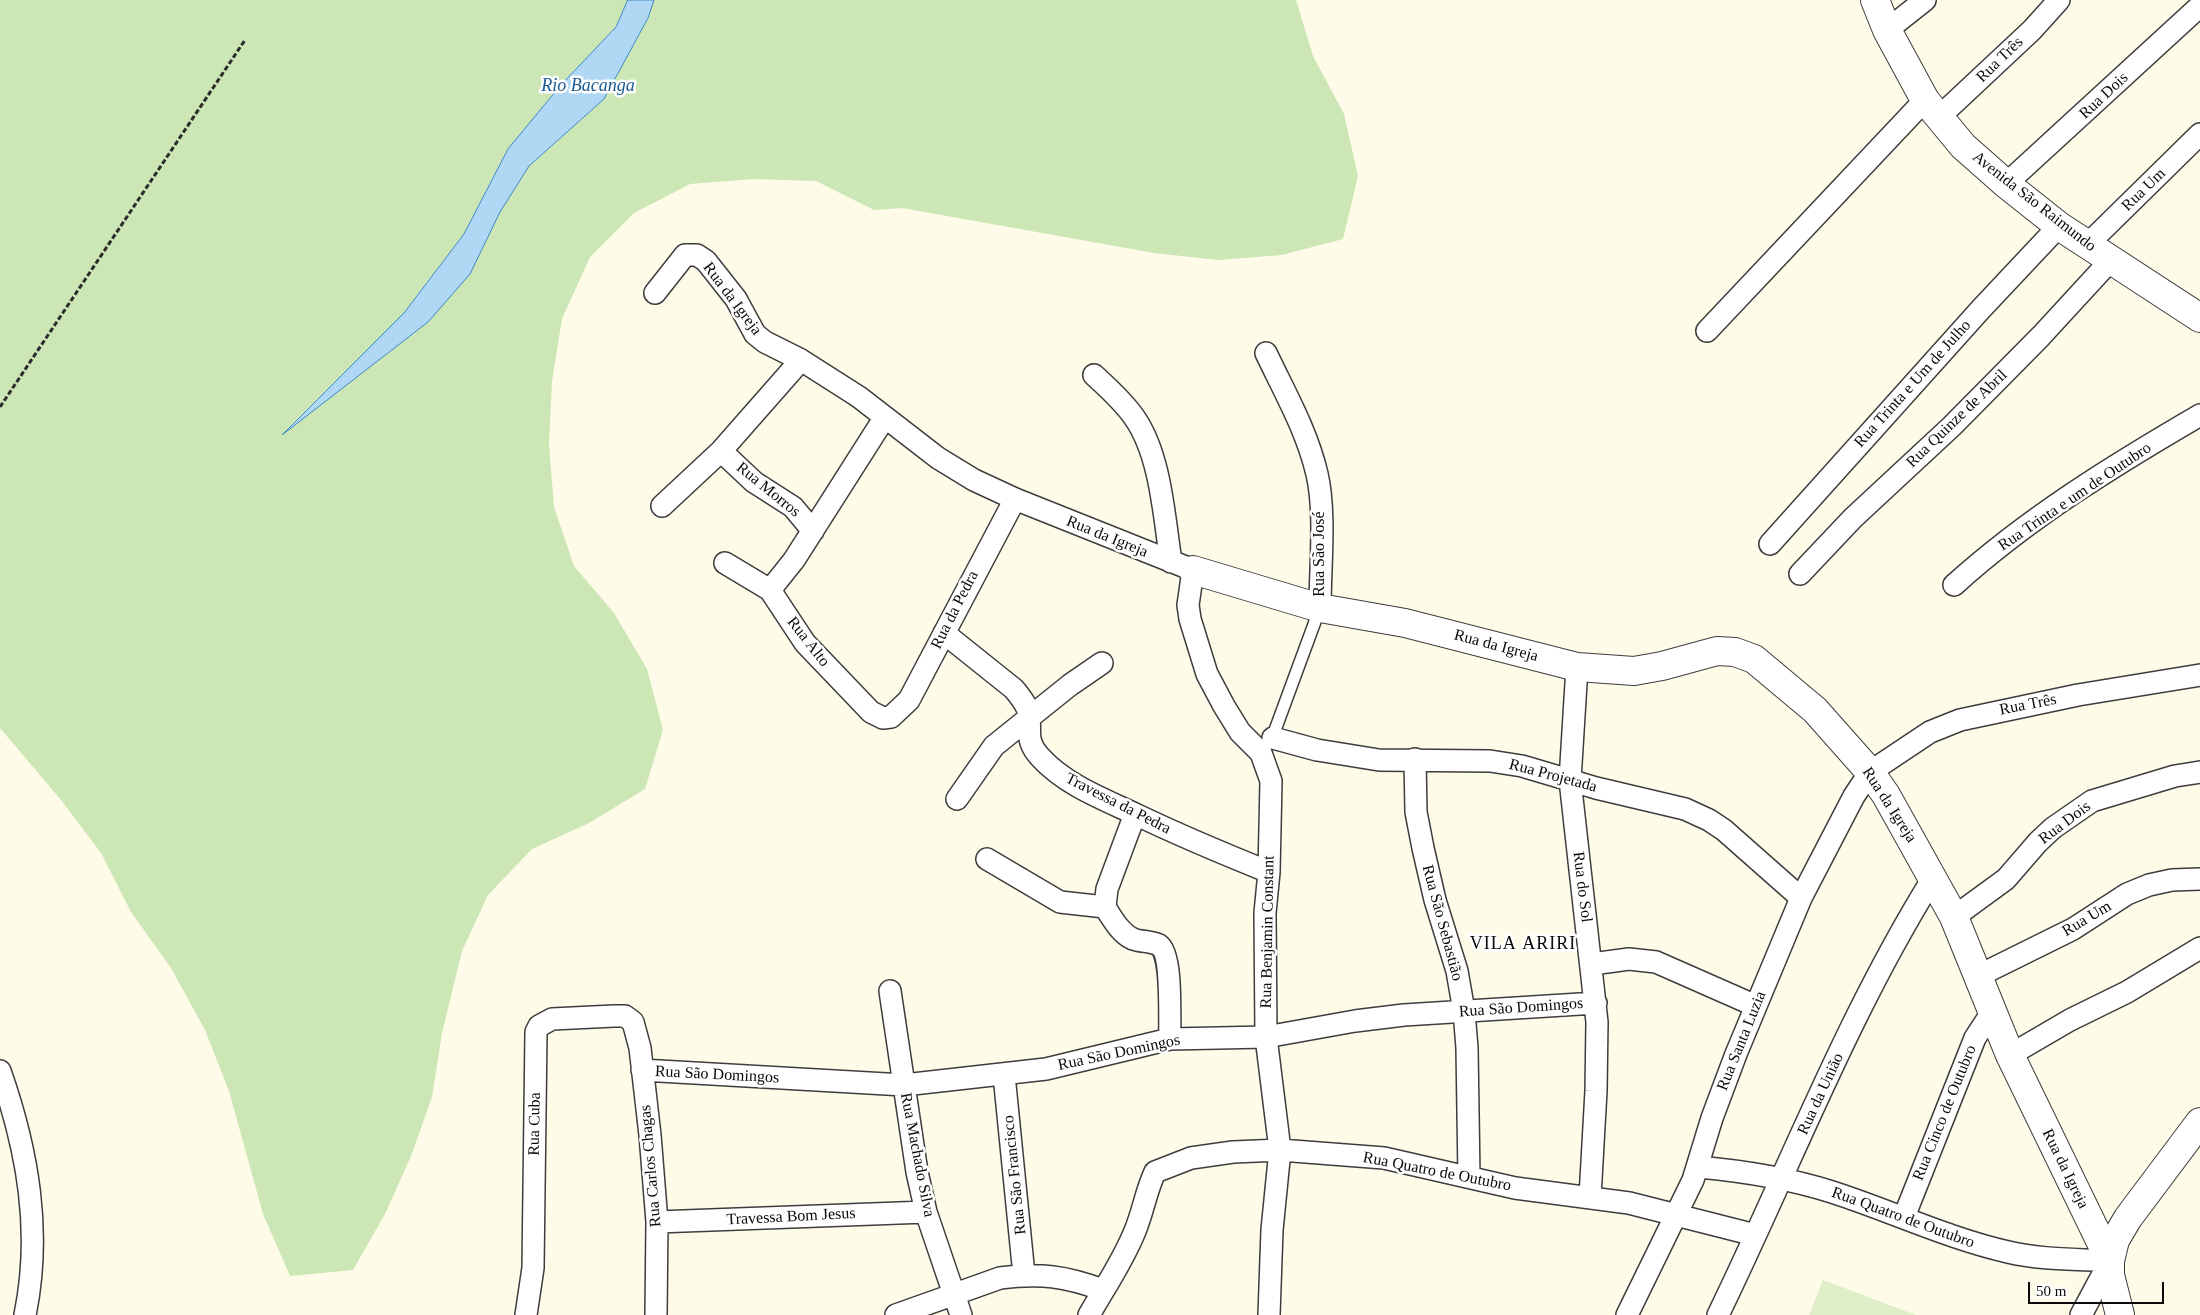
<!DOCTYPE html>
<meta charset="utf-8">
<style>
body{margin:0}
#map{position:relative;width:2200px;height:1315px;overflow:hidden;background:#fefbe8;font-family:Georgia,serif}
canvas{display:block}
.scale{position:absolute;left:2028px;top:1282px;width:136px;height:22px;box-sizing:border-box;border:2px solid #0a0a0a;border-top:0;padding-left:6px;font-size:15px;line-height:18px;white-space:nowrap;color:#0a0a0a;-webkit-text-stroke:4px #fff;paint-order:stroke}
</style>
<div id="map">
<canvas width="2200" height="1315"></canvas>
<div class="scale">50 m</div>
</div>
<script>
const context = document.querySelector('canvas').getContext('2d');
context.lineJoin = 'round';
function fillPath(path, color) { context.fillStyle = color; context.fill(path, 'evenodd'); }
function strokePath(path, color, width, dash) { context.strokeStyle = color; context.lineWidth = width; context.lineCap = dash ? 'butt' : 'round'; context.setLineDash(dash || []); context.stroke(path); }
function drawText(font, color, halo, rows, align = 'center') {
  context.font = font + ' Georgia,serif'; context.lineWidth = 5; context.setLineDash([]); context.textBaseline = 'middle'; context.strokeStyle = halo; context.fillStyle = color; for (const [text, x, y, turn = 0] of rows) {
    context.save(); context.translate(x, y); context.rotate((+turn || 0) * Math.PI / 180); context.textAlign = isNaN(turn) ? turn : align; if (halo) context.strokeText(text, 0, 0); context.fillText(text, 0, 0); context.restore();
  }
}
fillPath(new Path2D(`
 M0,0H628L616,27L560,86L508,149L464,234L404,313L286,430L428,322L529,166L604,99L648,18L654,0H1296L1313,56L1344,114L1358,176L1343,239L1282,255L1218,260L1154,253L902,208L874,210L816,181L753,179L690,184L634,213L590,257L562,319L552,381L549,444L554,507L574,566L614,613L647,669L663,730L645,789L589,823L532,849L488,895L462,951L442,1033L432,1097L411,1156L385,1214L353,1270L290,1276L263,1214L229,1091L205,1030L171,968L131,912L101,853L61,800L0,728Z`), '#cce6b5');
fillPath(new Path2D(`
 M1823,1280L1916,1315H1809Z`), '#deeec6');
const water = new Path2D(`
 M628,0H654L648,18L604,99L529,166L500,212L470,274L428,322L282,435L404,313L464,234L508,149L560,86L616,27Z`);
fillPath(water, '#b0d7f3');
strokePath(water, '#3a89c7', 1);
const service = new Path2D(`
 M1271,741L1320,608`);
const minor = new Path2D(`
 M1887,30L1925,0
 M1938,118L2032,30L2059,0
 M2006,184L2200,6
 M2087,245L2200,134
 M655,293L685,255H697L706,261L736,299L755,334L765,342L801,360L859,397L938,458L974,480L1015,499L1193,570L1188,605L1190,619L1207,674L1224,706L1240,732L1261,753L1271,781L1269,872L1265,913L1266,1037L1280,1150L1272,1230L1269,1315
 M1707,331L1925,100
 M1266,353C1285,393 1307,431 1317,474C1326,512 1320,568 1320,608
 M1094,375C1108,388 1123,401 1134,417C1161,455 1164,517 1171,562
 M721,451L754,482L793,507L813,531
 M662,506L721,451L801,360
 M1770,544L1981,309L2059,226
 M725,563L770,590L805,643L871,712L883,718L891,717L909,700L1015,499
 M1800,574L1853,518L1952,426L2041,336L2110,261
 M1954,585C2028,518 2114,465 2200,415
 M770,590L794,560L885,417
 M944,633L1014,689C1019,695 1024,701 1027,708C1034,729 1022,738 1041,758C1066,785 1103,799 1135,814C1179,835 1224,854 1269,872
 M1577,667L1570,780L1597,1022L1596,1091L1590,1197
 M1273,738L1317,750L1379,760L1490,761L1522,766L1596,788L1685,809L1709,820L1724,830L1801,898
 M1415,759L1416,812L1423,848L1435,900L1457,971L1464,1011L1467,1048L1469,1177
 M957,799L994,746L1070,685L1102,663
 M987,859L1060,902L1105,907
 M1105,907C1112,918 1120,933 1133,939C1141,942 1151,941 1159,945C1173,954 1169,1022 1170,1039
 M1105,907L1107,889L1135,814
 M1954,917L2006,879L2038,842L2053,828L2092,801L2175,776L2200,772
 M1592,964L1629,959L1656,962L1756,1006
 M1978,976L2073,929L2127,894L2149,885L2172,880L2200,879
 M890,991L917,1172L926,1212L961,1315
 M2010,1055L2070,1020L2127,992L2200,948
 M642,1070L904,1085L1046,1069L1170,1039L1266,1037L1355,1021L1404,1015L1596,1003
 M0,1071C28,1151 42,1232 25,1315
 M1004,1075L1024,1275
 M1698,1167C1743,1171 1788,1178 1832,1192C1891,1211 1947,1238 2008,1252C2041,1260 2076,1259 2110,1261L2081,1315
 M1904,1217L1975,1038L1992,1012
 M657,1222L926,1212
 M526,1315L533,1268L536,1032L539,1026L552,1019L614,1016H625L633,1022L640,1048L650,1135L657,1222L656,1315
 M896,1315L1000,1278C1041,1273 1065,1276 1103,1290
 M1089,1315C1105,1287 1123,1261 1135,1231C1143,1212 1146,1191 1155,1172L1191,1158L1233,1152L1280,1150L1384,1158L1515,1188L1629,1203L1755,1235
 M1627,1315L1693,1180L1712,1118L1736,1054L1801,898L1854,796L1870,772L1930,732L1960,720L2078,695L2200,675
 M1718,1315C1789,1169 1847,1016 1933,878`);
const tertiary = new Path2D(`
 M1875,0L1887,30L1925,100L1963,146L2006,184L2059,226L2200,318
 M1193,570L1320,608L1405,623L1577,667L1634,671L1662,666L1717,651L1735,652L1754,659L1815,710L1870,772L1886,795L1954,917L2010,1055L2110,1261
 M2120,1315L2110,1275V1261L2115,1240L2128,1218L2200,1122`);
strokePath(service, '#3d3d3d', 14);
strokePath(minor, '#3d3d3d', 24);
strokePath(tertiary, '#3d3d3d', 30);
strokePath(new Path2D(`
 M0,407L245,40`), '#2c2c2c', 3, [5, 2.5]);
strokePath(service, '#fff', 11);
strokePath(minor, '#fff', 21);
strokePath(tertiary, '#fff', 28);
drawText('16px', '#0a0a0a', '#fff', [
 ["Rua Três",2000,60,-44],
 ["Rua Dois",2104,96,-43],
 ["Rua Um",2144,190,-44],
 ["Avenida São Raimundo",2034,202,38],
 ["Rua da Igreja",732,299,53],
 ["Rua Trinta e Um de Julho",1913,384,-48],
 ["Rua Quinze de Abril",1957,419,-44],
 ["Rua Morros",768,490,39],
 ["Rua Trinta e um de Outubro",2075,497,-34],
 ["Rua da Igreja",1107,537,22],
 ["Rua São José",1320,554,-90],
 ["Rua da Pedra",955,610,-63],
 ["Rua Alto",808,642,52],
 ["Rua da Igreja",1496,646,15],
 ["Rua Três",2028,705,-11],
 ["Rua Projetada",1553,776,15],
 ["Travessa da Pedra",1118,804,27],
 ["Rua da Igreja",1889,805,57],
 ["Rua Dois",2065,823,-37],
 ["Rua do Sol",1582,887,83],
 ["Rua Um",2087,919,-31],
 ["Rua São Sebastião",1442,923,75],
 ["Rua Benjamin Constant",1268,932,-89],
 ["Rua São Domingos",1521,1008,-4],
 ["Rua Santa Luzia",1742,1041,-68],
 ["Rua São Domingos",1119,1053,-12],
 ["Rua São Domingos",717,1075,3],
 ["Rua da União",1821,1094,-65],
 ["Rua Cinco de Outubro",1945,1113,-68],
 ["Rua Cuba",535,1124,-89],
 ["Rua Machado Silva",917,1155,79],
 ["Rua Carlos Chagas",651,1166,-95],
 ["Rua da Igreja",2065,1169,64],
 ["Rua Quatro de Outubro",1437,1172,11],
 ["Rua São Francisco",1015,1175,-96],
 ["Travessa Bom Jesus",791,1217,-3],
 ["Rua Quatro de Outubro",1903,1218,20]
]);
drawText('italic 18px', '#1a5b95', '#fff', [
 ["Rio Bacanga",588,86]
]);
context.letterSpacing = '1px';
drawText('18px', '#0a0a0a', '#fff', [
 ["VILA ARIRI",1523,944]
]);
context.letterSpacing = '0px';
</script>
